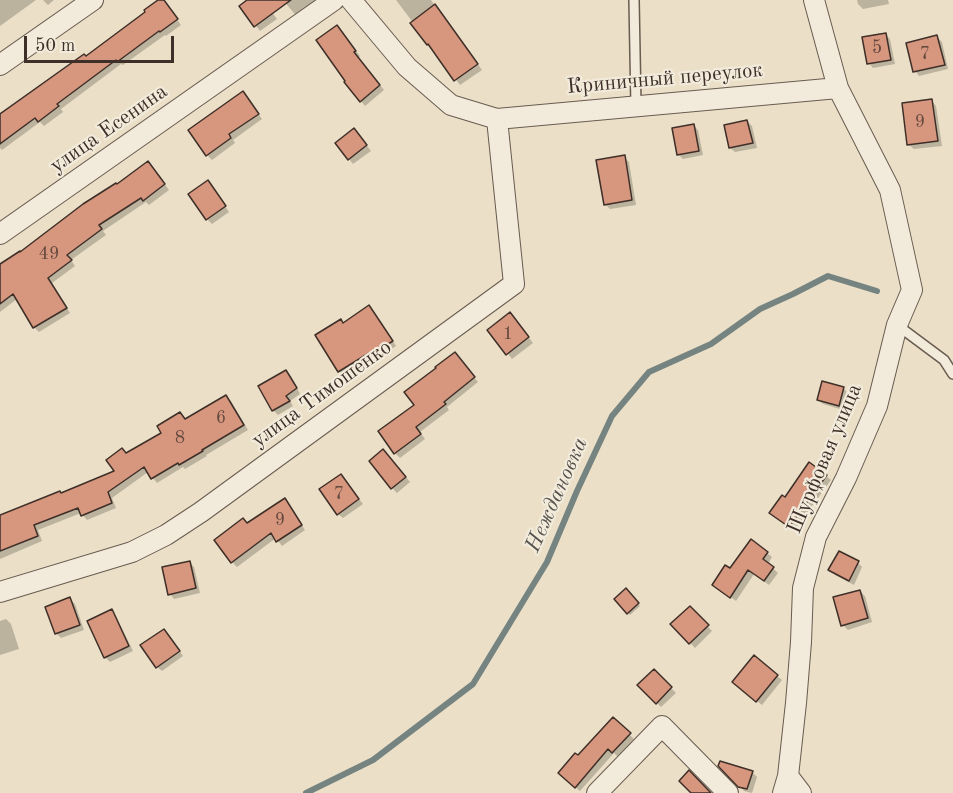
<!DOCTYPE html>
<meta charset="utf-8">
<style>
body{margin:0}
#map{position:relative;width:953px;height:793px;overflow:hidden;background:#ebe0c7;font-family:"Old Standard TT",serif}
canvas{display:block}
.scale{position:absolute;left:24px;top:36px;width:150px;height:27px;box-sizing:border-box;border:3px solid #3e2f28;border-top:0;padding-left:8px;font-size:18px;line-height:21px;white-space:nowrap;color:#3e2f28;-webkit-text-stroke:4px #f2ebdb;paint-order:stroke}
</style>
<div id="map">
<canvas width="953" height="793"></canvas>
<div class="scale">50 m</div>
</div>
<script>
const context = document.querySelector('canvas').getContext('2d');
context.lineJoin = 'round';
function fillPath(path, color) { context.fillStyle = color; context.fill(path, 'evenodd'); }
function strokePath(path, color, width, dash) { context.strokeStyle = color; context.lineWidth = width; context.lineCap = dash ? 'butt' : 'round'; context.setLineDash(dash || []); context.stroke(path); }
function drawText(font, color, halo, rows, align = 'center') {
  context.font = font + ' "Old Standard TT",serif'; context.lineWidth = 4.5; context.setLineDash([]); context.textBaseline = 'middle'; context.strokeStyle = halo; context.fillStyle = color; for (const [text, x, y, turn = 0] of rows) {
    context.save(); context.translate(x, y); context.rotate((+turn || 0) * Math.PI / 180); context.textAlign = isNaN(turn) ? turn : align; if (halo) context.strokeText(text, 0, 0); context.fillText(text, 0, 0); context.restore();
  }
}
fillPath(new Path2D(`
 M0,0H36L0,26Z
 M43,0H54L48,5Z
 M160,0H163L181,25L166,36L165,35L123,65L121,64L61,109L63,112L44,126L40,122L2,150L0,148V112L2,114L86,58L147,13Z
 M250,0H263L277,19L260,31L241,7Z
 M283,0H317L298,18Z
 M396,0H431L482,70L460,85Z
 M857,0H888L889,4L863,9L858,4Z
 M337,27L360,56L358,58L384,90L365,106L361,101Z
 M886,35L890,39L895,64L873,68L869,63Z
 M937,37L942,42L948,69L919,76L915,71Z
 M247,98L262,119L233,140L235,143L212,160L207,155Z
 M932,101L936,106L942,146L914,149L909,145Z
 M747,121L752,126L757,148L735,152L730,148Z
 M693,125L698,130L703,155L683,159L678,154Z
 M359,135L371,151L353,164L349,159Z
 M624,157L629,162L636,205L610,209L605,204Z
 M153,168L169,190L149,205L146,202L103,231L106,235L71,260L75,266L52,283L70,313L39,332L34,327L17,299L0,312V266L117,186Z
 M212,187L229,212L212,224L207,219Z
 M369,307L374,312L396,346L376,359L374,357L344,376L340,372L317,336L343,324Z
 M514,319L533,343L512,359L489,330Z
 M459,359L478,382L447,407L449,410L420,432L425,439L400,458L395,453L416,405Z
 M286,372L291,376L300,394L290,401L293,406L278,415L273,410Z
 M843,388L848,393L843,410L823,404L818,400Z
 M226,397L231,401L248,430L206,455L207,456L185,469L183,467L157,483L148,472L112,498L116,508L87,520L81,513L38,530L42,541L0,559V517L62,494L116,472L126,454L163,433L180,414L186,420Z
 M388,455L410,482L397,493L392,488Z
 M341,476L363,504L343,518L338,514Z
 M826,476L831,480L794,531L776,518L786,499Z
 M289,505L305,530L282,546L276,538L237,567L232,562L247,524Z
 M767,553L772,557L768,564L778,573L769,585L754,574L736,601L714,585L730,570Z
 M189,562L194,567L200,593L174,599L170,594Z
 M858,563L862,567L854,585L835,575L830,570Z
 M626,590L640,606L630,615L616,599Z
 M860,591L865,596L872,622L848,630L843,625Z
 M70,599L75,604L84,630L61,638L56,633Z
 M690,608L712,631L695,648L673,625Z
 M111,611L116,616L133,651L110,662L105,657Z
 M6,619L11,624L19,649L0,655V621Z
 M169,635L183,656L162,671L157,667Z
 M654,671L676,693L661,707L639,685Z
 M777,676L782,680L762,705L739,687Z
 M613,719L634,739L618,757L614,753L580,791L565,778L578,757Z
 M720,766L752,772L757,777L752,793L744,791Z`), '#0003');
strokePath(new Path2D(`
 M306,793L373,760L473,684L547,562L577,491L612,416L649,372L711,344L760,309L793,294L828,276L877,291`), '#758381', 6);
const building = new Path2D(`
 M158,0H164L178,19L160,32L159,31L117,62L116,60L57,104L59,106L38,122L35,118L0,144V114L84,54L86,56L145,12L144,10Z
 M247,0H291L254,27L239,6Z
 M435,4L478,64L454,81L428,44L427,45L410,23Z
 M337,25L356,51L354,52L380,85L360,102L344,82L345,81L316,40Z
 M886,33L891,60L867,64L862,37Z
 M937,35L945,65L913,72L906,43Z
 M243,91L259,114L229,134L231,138L206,156L188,130Z
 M932,99L938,141L907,145L902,103Z
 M747,120L753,143L729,148L724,125Z
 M694,124L699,151L677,155L672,128Z
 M354,128L367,145L348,160L335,143Z
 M625,155L632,200L604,205L596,160Z
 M148,161L165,184L143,201L141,198L99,225L102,229L67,255L72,260L48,278L67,308L33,328L13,294L0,304V264L20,251V252L83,204L116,183L117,184Z
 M208,180L226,206L206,220L188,194Z
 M369,305L393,341L370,355L369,353L338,372L315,335L341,319L343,323Z
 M510,312L529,337L506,355L487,330Z
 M455,352L475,377L444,402L446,404L416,427L421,434L394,454L378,431L414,405L404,392L436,368L435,367Z
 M286,370L297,388L286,396L290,401L272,411L258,386Z
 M822,381L844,387L839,406L817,400Z
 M226,395L244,425L202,450L203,451L179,465L178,463L151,479L144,467L108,492L112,503L81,516L78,508L34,525L38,536L0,551V515L60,491L61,493L114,471L106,460L122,448L126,453L161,433L157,426L180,412L185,419Z
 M383,449L406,477L391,489L369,461Z
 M809,462L827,475L789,527L769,513L782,495L785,497Z
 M341,474L359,499L337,515L319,489Z
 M285,498L302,525L276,542L271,533L231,563L214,540L243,518L247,523Z
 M751,539L768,552L763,559L774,567L764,581L748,570L730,598L712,585L725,565L730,568Z
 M839,551L859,561L849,581L828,570Z
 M190,561L196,588L168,595L162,567Z
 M626,588L639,603L627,614L614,599Z
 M860,590L868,618L841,626L833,597Z
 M70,597L80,625L55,634L45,607Z
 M690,606L709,625L689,644L670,624Z
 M112,609L129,646L104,658L87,621Z
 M164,629L180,651L156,668L140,645Z
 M754,655L778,675L756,702L732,682Z
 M654,669L672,687L656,704L637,685Z
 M613,717L631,733L612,753L608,749L575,788L558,773L575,753L578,755Z
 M720,761L753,771L747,789L738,787L718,766Z
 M689,770L711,793H691L679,781Z`);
fillPath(building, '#d7967e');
strokePath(building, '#3e2f28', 1.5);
const lane = new Path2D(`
 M634,0L636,106
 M897,325L944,360L953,374`);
const street = new Path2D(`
 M351,0L407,67L451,105L497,119L838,88
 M0,65L93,0
 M0,234L334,0
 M0,592L132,552L166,535L201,512L514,284L497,119
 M788,776L801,793
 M597,793L662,726L728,793
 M783,793L788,776L796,703L801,642L803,588L816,537L846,478L877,406L897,325L912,290L890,190L838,88L814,0`);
strokePath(lane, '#695b50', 12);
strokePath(street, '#695b50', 22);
strokePath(lane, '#f2ebdb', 9);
strokePath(street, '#f2ebdb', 20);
drawText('18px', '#64493e', null, [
 ["5",877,48],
 ["7",925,54],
 ["9",920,122],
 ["49",49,254],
 ["1",508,334],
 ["6",221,418],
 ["8",180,438],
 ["7",339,494],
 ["9",280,520]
]);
drawText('21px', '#3e2f28', '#f2ebdb', [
 ["Криничный переулок",665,79,-5],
 ["улица Есенина",109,129,-35],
 ["улица Тимошенко",322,394,-36],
 ["Шурфовая улица",825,459,-67]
]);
drawText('italic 22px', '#55524d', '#f2ebdb', [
 ["Неждановка",557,495,-66]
]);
</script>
